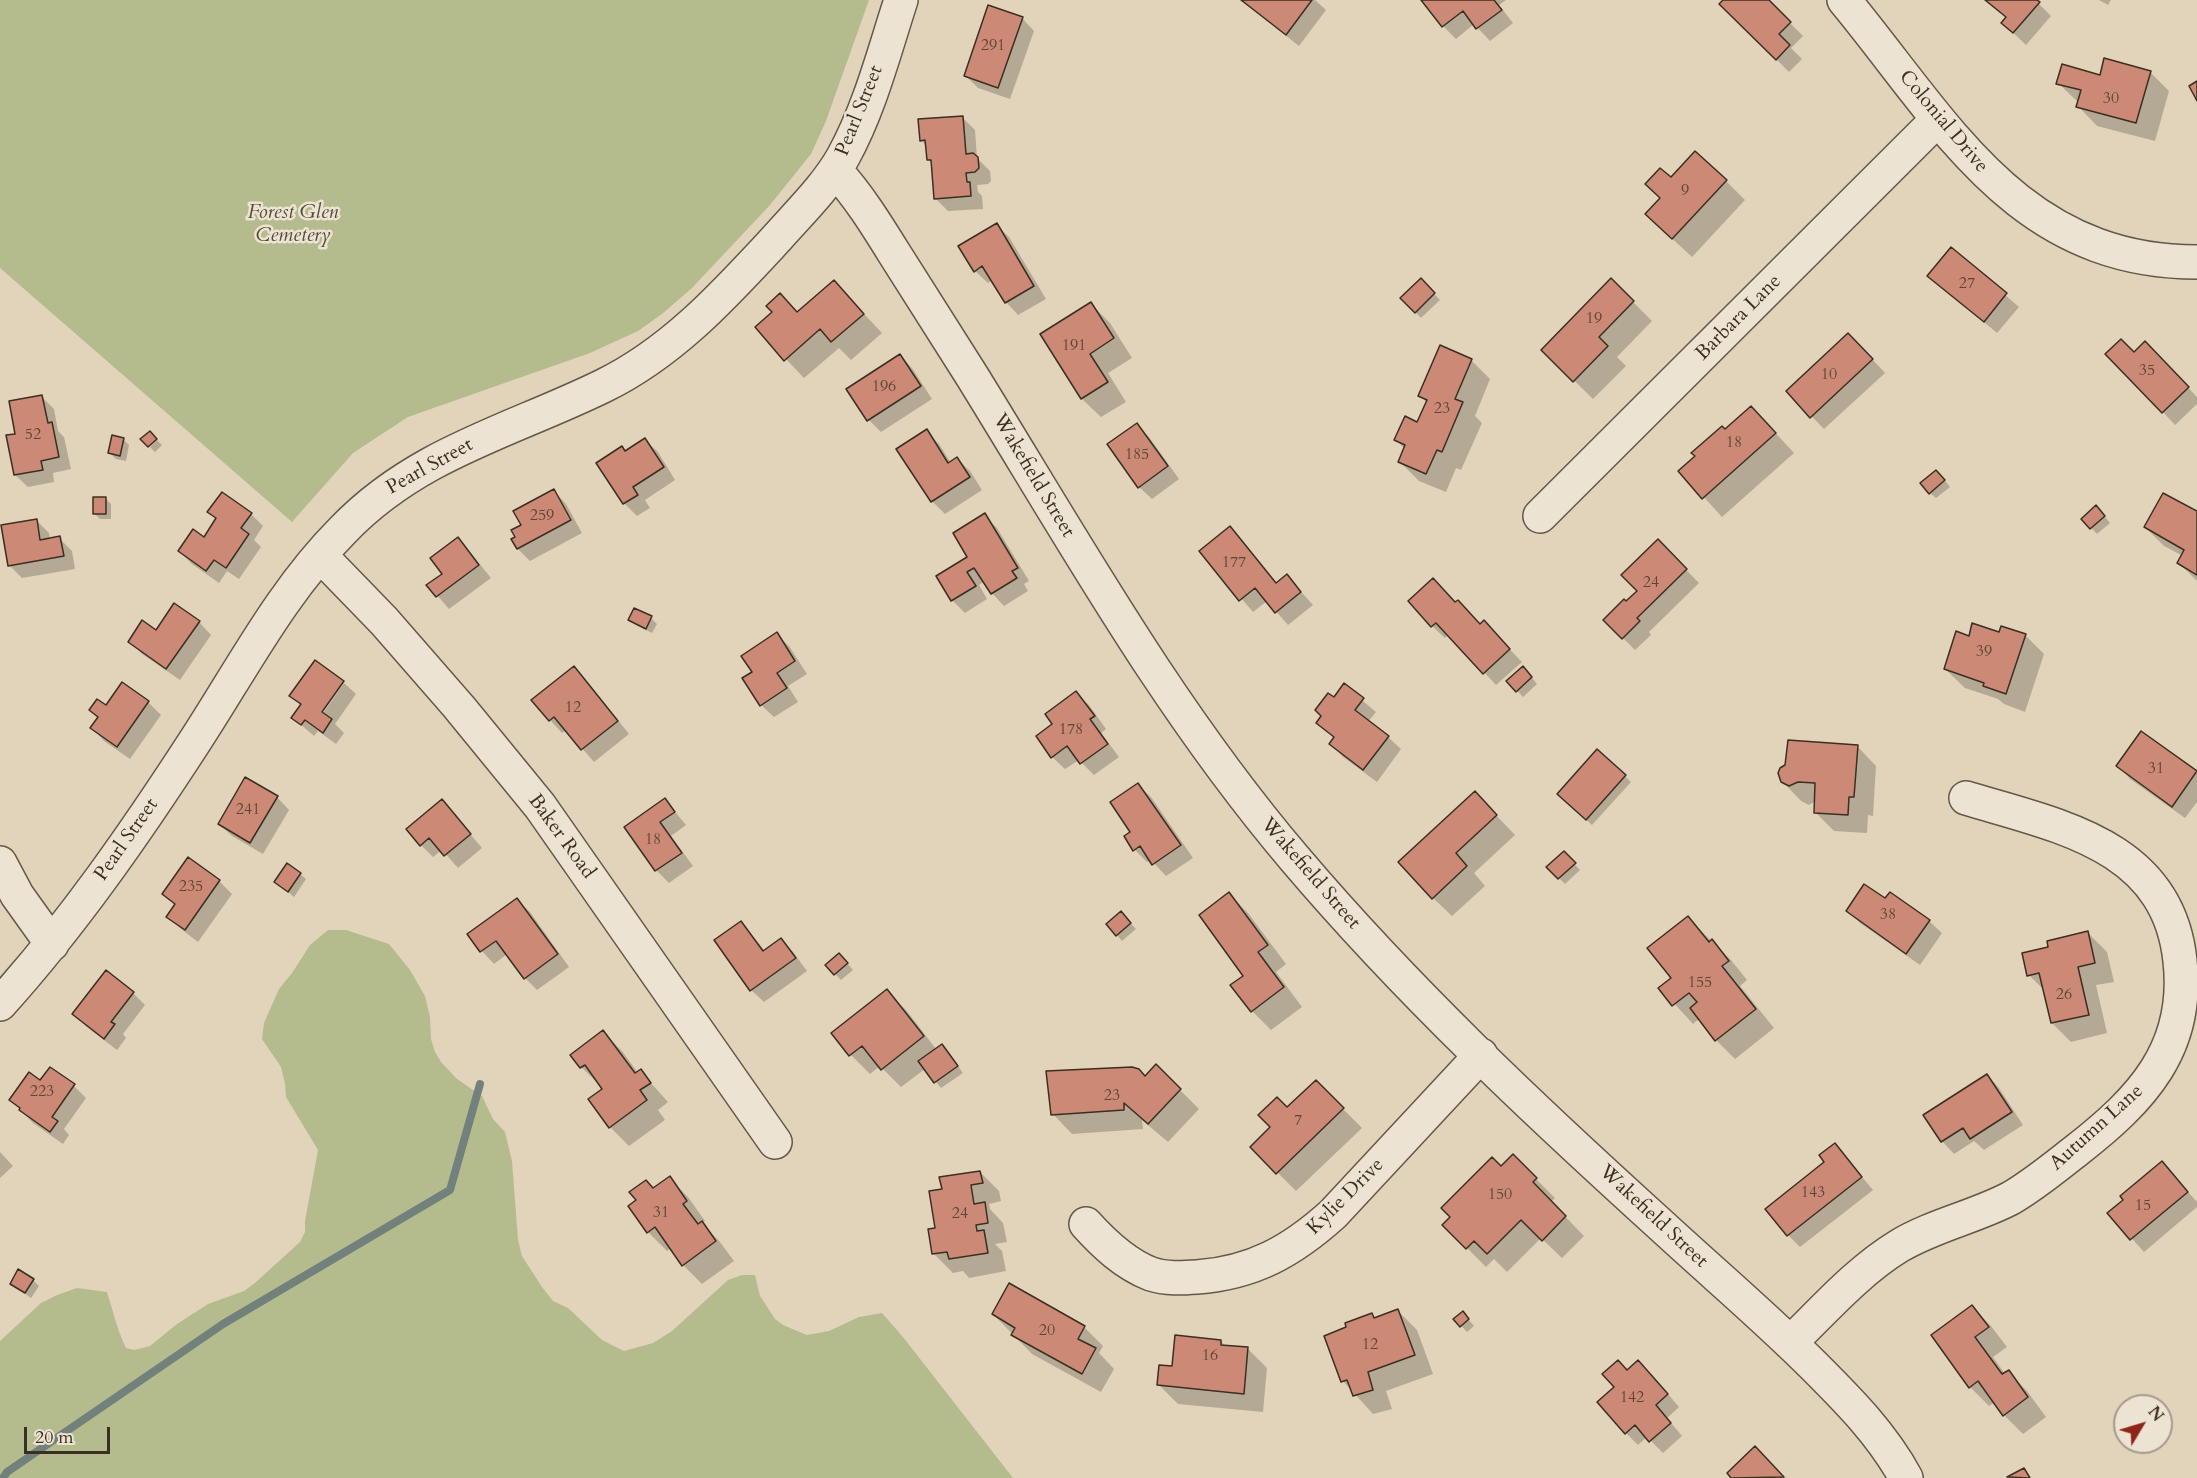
<!DOCTYPE html>
<style>
body{margin:0}
#map{position:relative;width:2197px;height:1478px;overflow:hidden;background:#e1d4ba;font-family:Cardo,serif}
canvas{display:block}
.north{position:absolute;left:2113px;top:1394px;width:60px;height:60px;box-sizing:border-box;background:#ece3d2;border:2px solid #a59b8c;border-radius:50%;rotate:52deg;font-size:16px;font-weight:700;line-height:24px;text-align:center;color:#3b2f22}
.north::after{content:'';display:block;margin:auto;width:21px;height:27px;background:#8f2418;clip-path:polygon(50% 0,100% 100%,50% 72%,0 100%)}
.scale{position:absolute;left:24px;top:1427px;width:86px;height:27px;box-sizing:border-box;border:3px solid #3b2f22;border-top:0;padding-left:8px;font-size:18px;line-height:21px;white-space:nowrap;color:#3b2f22;-webkit-text-stroke:4px #ece3d2;paint-order:stroke}
</style>
<div id="map">
<canvas width="2197" height="1478"></canvas>
<div class="north">N</div>
<div class="scale">20 m</div>
</div>
<script>
const context = document.querySelector('canvas').getContext('2d');
context.lineJoin = 'round';
function fillPath(path, color) { context.fillStyle = color; context.fill(path, 'evenodd'); }
function strokePath(path, color, width, dash) { context.strokeStyle = color; context.lineWidth = width; context.lineCap = dash ? 'butt' : 'round'; context.setLineDash(dash || []); context.stroke(path); }
function drawText(font, color, halo, rows, align = 'center') {
  context.font = font + ' Cardo,serif'; context.lineWidth = 5; context.setLineDash([]); context.textBaseline = 'middle'; context.strokeStyle = halo; context.fillStyle = color; for (const [text, x, y, turn = 0] of rows) {
    context.save(); context.translate(x, y); context.rotate((+turn || 0) * Math.PI / 180); context.textAlign = isNaN(turn) ? turn : align; if (halo) context.strokeText(text, 0, 0); context.fillText(text, 0, 0); context.restore();
  }
}
fillPath(new Path2D(`
 M0,0H869L826,121L811,154L770,205L692,288L662,314L638,331L590,353L408,417L353,453L292,522L0,268Z
 M328,930H346L389,944L410,970L425,996L430,1017L431,1039L435,1052L441,1062L457,1079L482,1096L493,1119L505,1132L512,1161L518,1240L522,1256L542,1287L553,1301L568,1308L602,1340L624,1351L653,1343L672,1331L728,1280L742,1275H755L760,1296L775,1319L783,1325L807,1335L829,1331L859,1317L882,1313L903,1337L1013,1478H0V1341L41,1303L57,1295L77,1288L107,1292C113,1311 117,1329 126,1348L134,1350L150,1346L177,1324L208,1304L244,1291L256,1282L300,1242L305,1232V1221L318,1150L286,1097L285,1084L281,1067L262,1039L264,1023L279,989L292,973L310,945Z`), '#b4bc8e');
fillPath(new Path2D(`
 M1241,0H1315L1326,10L1299,46Z
 M1423,0H1506L1499,5L1513,23L1490,41L1474,24L1456,39L1443,26Z
 M1725,0H1767L1803,36L1791,48L1802,59L1789,72L1721,4Z
 M1985,0H2035L2051,16L2026,45L2003,23L2007,18Z
 M2099,0H2111L2108,5Z
 M1022,18L1034,31L1010,99L978,88L965,75Z
 M2150,72L2169,91L2155,141L2097,126L2078,106L2079,103L2058,83Z
 M962,117L975,130L977,158L990,171L991,181L988,184L977,185L978,192L982,196L983,209L948,211L936,199L932,164L928,159L927,146L921,140Z
 M1671,179L1726,181L1745,200L1692,257L1666,233L1662,199Z
 M996,225L1009,237L1046,299L1018,315L1006,302L992,280L988,283L975,271Z
 M1951,249L2019,307L1997,333L1929,276Z
 M1421,280L1440,300L1421,318L1402,298Z
 M1611,280L1652,321L1617,357L1626,366L1593,399L1543,350Z
 M834,282L882,333L851,360L839,348L804,378L786,359L798,313Z
 M1091,304L1110,323L1132,358L1108,373L1126,402L1101,417L1082,399L1042,335Z
 M1861,347L1885,373L1824,429L1788,392Z
 M2134,354L2158,356L2197,397V404L2175,425L2163,412Z
 M900,355L912,368L932,399L881,432L869,420Z
 M1471,360L1490,379L1475,416L1482,423L1461,470L1456,468L1446,492L1419,481L1400,462L1405,449L1396,440L1418,424L1427,403L1420,395Z
 M42,397L54,409L58,431L64,437L71,469L53,473L54,482L28,487L15,475L17,435Z
 M1136,425L1149,437L1179,479L1152,499L1139,487Z
 M1770,427L1794,453L1722,517L1680,471L1725,431Z
 M926,431L939,444L951,463L957,459L970,471L982,490L945,514L932,501L898,449Z
 M124,440L129,445L126,461L116,459L110,453Z
 M157,440L162,445L155,452L150,447Z
 M645,440L658,452L675,480L645,500L650,508L637,516L624,503L598,463L622,448L626,452Z
 M1942,477L1950,487L1936,498L1930,493Z
 M554,491L566,504L582,533L530,561L518,549Z
 M105,498L111,504V519H100L94,513Z
 M209,512L251,514L263,526L254,540L261,547L239,579L227,571L219,583L192,564L179,551L204,539L217,520Z
 M2102,513L2110,523L2097,534L2083,519Z
 M2197,513V581L2179,563L2183,556L2164,546L2145,527Z
 M984,515L997,528L1029,581L1024,584L1028,591L1004,606L992,593L985,581L979,585L987,599L965,613L952,600Z
 M36,520L49,533L50,540L59,538L72,551L75,569L22,578L9,565Z
 M458,539L470,552L491,578L449,609L429,586L444,574Z
 M1242,541L1277,584L1287,576L1313,605L1288,625L1267,601L1253,612L1201,551Z
 M1658,541L1699,583L1649,632L1651,635L1635,650L1605,620L1639,591Z
 M1456,604L1480,626L1496,635L1522,662L1496,685L1449,634L1445,638L1432,626Z
 M651,618L657,624L652,633L636,625L630,619Z
 M199,622L211,635L180,680L142,654L130,641L156,632Z
 M776,634L789,646L807,674L788,686L798,702L774,717L761,705L754,673Z
 M2000,634L2025,635L2044,654L2025,712L2004,704L1998,699L1965,688L1945,669L1970,638Z
 M574,668L586,680L629,734L594,762L566,730L562,733L550,720L533,700Z
 M1529,674L1537,684L1523,697L1508,681Z
 M343,682L317,717L319,719L344,683L356,694L335,724L344,733L336,744L318,731L314,736L293,718L301,706L291,696Z
 M123,684L148,702L161,715L130,759L104,741L92,728Z
 M1344,685L1376,712L1368,722L1388,737L1401,749L1377,782L1343,757L1331,744L1335,739L1318,723Z
 M1076,693L1089,705L1106,729L1101,733L1119,757L1094,775L1079,760L1065,769L1052,757L1038,737L1054,725Z
 M2142,733L2197,773V802L2185,818L2130,779L2118,766Z
 M1857,746L1876,766L1873,816L1868,815L1867,833L1834,831L1815,812L1816,801L1809,805L1801,801L1782,781Z
 M1625,776L1631,782L1592,825L1565,800Z
 M1138,785L1151,797L1193,858L1166,876L1151,860L1147,862L1135,850L1132,832Z
 M1475,793L1515,835L1474,873L1485,886L1452,916L1433,898Z
 M277,797L289,810L263,854L232,836L219,824Z
 M665,800L686,825L671,836L693,866L669,883L656,870L626,827Z
 M442,801L482,848L458,868L442,850L433,857L421,845Z
 M1564,853L1580,870L1565,884L1548,867Z
 M188,859L219,881L232,894L198,942L181,929L168,917L176,906L164,894Z
 M300,874L306,879L294,897L276,882Z
 M1229,894L1248,913L1286,964L1276,972L1302,1007L1271,1030L1252,1011L1233,985L1246,976Z
 M517,900L530,912L569,967L537,990L525,978L507,954L494,964L482,951L469,934Z
 M1886,900L1929,921L1942,933L1920,965L1860,923L1848,911Z
 M1688,918L1731,960L1747,980L1740,986L1774,1028L1735,1059L1716,1040L1700,1018L1693,1024L1660,988L1673,978Z
 M1127,919L1136,929L1122,941L1117,935Z
 M741,922L765,951L781,940L793,952L807,971L764,1002L751,990Z
 M2088,933L2107,952L2114,982L2096,985L2107,1033L2071,1042L2052,1023L2045,991L2029,975L2050,948Z
 M845,960L853,970L841,980L827,965Z
 M887,991L906,1010L936,1049L947,1051L963,1073L941,1088L925,1069L901,1087L880,1066L870,1074L851,1055L834,1033Z
 M133,993L145,1005L123,1034L126,1038L117,1050L87,1027L74,1014Z
 M603,1032L622,1051L638,1073L640,1071L668,1102L658,1110L665,1120L629,1146L610,1127L604,1089L581,1067Z
 M1156,1066L1199,1109L1168,1142L1142,1120L1143,1129L1072,1134L1053,1114L1145,1077Z
 M1987,1075L1999,1088L2023,1125L1984,1150L1974,1141L1954,1154L1942,1141Z
 M41,1082L74,1086L86,1098L64,1129L69,1135L63,1144L33,1123L11,1100Z
 M1316,1082L1362,1128L1296,1191L1252,1147Z
 M1835,1145L1873,1190L1800,1247L1788,1235Z
 M0,1152L13,1166L0,1178Z
 M1513,1156L1555,1198L1551,1202L1584,1236L1562,1258L1541,1238L1507,1272L1494,1259L1486,1267L1444,1225Z
 M2162,1163L2197,1202V1207L2144,1252L2109,1213Z
 M980,1172L999,1191L1001,1201L989,1204L990,1209L1003,1223L1007,1242L995,1244L1002,1251L1006,1271L969,1278L963,1271L953,1273L934,1254L937,1229Z
 M669,1178L688,1197L705,1221L702,1223L720,1242L734,1261L702,1284L683,1265L671,1248L667,1251L648,1232L654,1189Z
 M33,1280L39,1286L31,1298L11,1284Z
 M1972,1307L1991,1326L2007,1347L1993,1357L2005,1374L2008,1372L2027,1391L2046,1417L2023,1434L2004,1415L1995,1402L1989,1406L1970,1387Z
 M1398,1311L1417,1330L1433,1374L1386,1391L1392,1409L1373,1414L1343,1381L1372,1315L1376,1319Z
 M993,1314L1084,1327L1103,1346L1099,1353L1114,1369L1101,1392L1032,1354Z
 M1455,1319H1468L1474,1326L1467,1332Z
 M1221,1341L1226,1347L1248,1349L1267,1368L1263,1412L1178,1404L1159,1385L1174,1368Z
 M1627,1372L1651,1374L1679,1407L1667,1418L1682,1436L1663,1453L1647,1437L1638,1445L1626,1433L1616,1387Z
 M1755,1448L1784,1478H1733L1729,1474Z`), '#0003');
strokePath(new Path2D(`
 M3,1478L7,1472L223,1324L450,1190L480,1084`), '#72817c', 8);
const building = new Path2D(`
 M1241,0H1312L1286,35Z
 M1421,0H1494L1502,10L1476,29L1463,11L1442,27Z
 M1723,0H1769L1791,22L1779,34L1790,45L1776,60L1719,4Z
 M1985,0H2037L2040,2L2013,33L2001,23L2006,17Z
 M988,5L1023,17L998,88L964,76Z
 M2104,58L2151,71L2136,123L2076,107L2081,90L2056,84L2062,64L2100,75Z
 M2197,81V101L2189,86Z
 M963,116L966,154L973,153L978,157L979,168L975,172L966,173L967,182H970L971,196L934,199L931,160H927L925,140L920,141L918,119Z
 M1695,151L1727,180L1672,239L1645,214L1660,198L1645,184L1660,168L1671,177Z
 M997,223L1034,286L1005,303L982,266L974,272L958,246Z
 M1951,247L2007,293L1984,322L1927,276Z
 M1421,278L1435,293L1415,313L1400,298Z
 M1611,278L1634,301L1599,337L1608,346L1573,382L1541,350Z
 M834,280L864,314L831,342L820,329L784,361L755,327L772,312L766,306L780,293L797,312Z
 M1091,302L1114,338L1090,354L1108,382L1081,399L1040,334Z
 M1848,333L1873,359L1810,418L1786,391Z
 M2121,339L2134,352L2145,341L2189,387L2162,413L2105,354Z
 M1440,345L1472,359L1455,399L1463,402L1442,452L1437,450L1426,474L1398,462L1405,445L1394,440L1405,416L1417,422L1427,400L1418,396Z
 M900,354L921,386L867,421L846,389Z
 M42,395L48,423L52,422L59,457L41,461L43,470L14,475L6,435L15,434L9,401Z
 M1751,406L1776,433L1702,499L1678,471L1695,456L1691,453L1722,426L1725,429Z
 M1137,423L1168,466L1138,488L1107,444Z
 M927,429L948,463L957,457L970,477L931,502L896,449Z
 M150,431L157,439L148,447L140,439Z
 M112,435L124,438L120,456L108,453Z
 M645,438L664,467L633,487L638,495L623,504L596,463L622,446L625,451Z
 M1936,470L1945,480L1929,494L1920,483Z
 M554,489L571,520L517,549L511,539L515,537L511,530L521,525L513,511Z
 M222,492L252,513L241,528L249,534L226,568L214,560L206,571L178,551L193,529L204,537L216,518L207,512Z
 M2163,493L2197,511V575L2177,563L2184,550L2144,527Z
 M93,497H106V514H93Z
 M2096,505L2105,516L2090,529L2081,519Z
 M985,513L1018,568L1012,571L1017,578L991,594L974,568L967,572L976,586L951,601L936,576L967,557L953,533Z
 M37,519L40,540L60,536L64,556L8,566L1,525Z
 M1230,526L1276,583L1287,574L1301,592L1275,613L1255,588L1239,601L1199,551Z
 M458,537L479,565L436,597L426,585L442,574L430,558Z
 M1658,539L1687,569L1637,618L1640,621L1622,639L1603,620L1624,599L1626,601L1637,591L1621,575Z
 M1433,578L1455,602L1458,600L1480,624L1484,620L1510,649L1483,674L1436,623L1431,627L1408,601Z
 M174,603L200,621L166,669L128,642L142,620L156,630Z
 M634,608L652,616L646,629L628,620Z
 M1972,623L1999,632L2001,626L2026,634L2006,694L1983,686L1984,683L1944,669L1956,631L1969,636Z
 M777,632L795,661L777,673L787,688L760,706L742,678L752,672L741,656Z
 M315,660L344,681L322,712L332,719L323,733L305,720L301,725L291,718L301,704L289,696Z
 M574,666L618,721L581,750L554,717L549,721L531,700Z
 M1523,666L1532,677L1516,692L1506,681Z
 M122,682L149,701L117,747L90,728L98,717L89,710L97,699L106,705Z
 M1344,683L1364,698L1355,710L1389,736L1363,770L1329,744L1334,737L1316,723L1321,716L1315,710L1328,693L1334,697Z
 M1076,691L1095,716L1090,719L1108,744L1080,764L1067,746L1051,758L1036,736L1052,724L1045,714Z
 M2141,731L2197,771L2172,807L2116,766Z
 M1788,740L1858,745L1854,797H1849L1848,815L1814,813L1815,783L1798,782L1789,786L1781,782L1778,773L1780,768L1785,765Z
 M1597,749L1626,775L1586,820L1557,794Z
 M245,777L278,796L250,843L218,824Z
 M1138,783L1181,845L1152,865L1140,846L1133,851L1124,836L1130,832L1110,802Z
 M1475,791L1497,815L1456,853L1467,866L1432,899L1398,862Z
 M665,798L675,812L660,822L682,853L655,871L624,827Z
 M442,799L471,834L444,856L429,838L420,846L406,829Z
 M1564,851L1576,863L1558,879L1546,867Z
 M188,857L220,880L185,930L166,917L175,904L162,894Z
 M287,863L301,873L288,892L274,882Z
 M1864,884L1885,898L1890,892L1930,920L1906,954L1846,911Z
 M1229,892L1268,945L1258,952L1284,987L1251,1012L1230,985L1243,976L1199,915Z
 M517,898L558,954L524,979L496,941L480,952L467,934Z
 M1121,911L1131,923L1116,936L1106,924Z
 M1688,916L1709,942L1712,939L1729,961L1722,966L1756,1009L1715,1041L1690,1008L1697,1002L1689,993L1672,1006L1658,988L1671,978L1647,948Z
 M741,921L763,951L781,938L796,958L750,991L714,940Z
 M2088,931L2095,963L2078,967L2089,1015L2051,1023L2039,973L2027,976L2022,953L2048,947L2047,941Z
 M839,953L848,963L834,975L825,965Z
 M106,970L134,992L111,1022L115,1024L104,1039L72,1014Z
 M887,989L924,1036L881,1070L862,1046L849,1056L831,1033Z
 M603,1030L635,1073L641,1069L651,1083L640,1090L647,1100L609,1128L588,1099L602,1089L585,1065L580,1068L570,1055Z
 M942,1044L958,1066L934,1083L918,1061Z
 M1156,1064L1181,1089L1148,1124L1124,1103V1110L1051,1115L1046,1071L1132,1067L1139,1069L1145,1076Z
 M50,1067L75,1084L52,1117L58,1121L50,1132L19,1110L20,1108L9,1100L29,1072L40,1080Z
 M1987,1074L2012,1112L1970,1139L1963,1128L1941,1142L1923,1115Z
 M1316,1080L1344,1108L1276,1174L1250,1147L1270,1127L1258,1115L1277,1097L1287,1107Z
 M1835,1143L1862,1177L1787,1236L1765,1209L1824,1162L1819,1155Z
 M1513,1154L1537,1178L1533,1182L1566,1216L1542,1241L1521,1220L1487,1254L1474,1241L1466,1249L1442,1225L1450,1217L1441,1208L1492,1157L1501,1166Z
 M2162,1161L2188,1192L2130,1240L2107,1213L2123,1200L2120,1196Z
 M980,1171L983,1183L971,1185L974,1204L985,1202L988,1223L976,1225L977,1231L984,1230L988,1253L949,1259L947,1252L932,1254L928,1229L935,1228L929,1191L942,1189L939,1177Z
 M670,1176L687,1201L683,1204L698,1224L702,1221L716,1241L682,1266L655,1227L647,1233L628,1206L636,1200L629,1192L646,1180L653,1188Z
 M18,1269L34,1279L25,1293L10,1284Z
 M1009,1283L1085,1326L1078,1339L1096,1348L1082,1374L1011,1335L1015,1328L992,1314Z
 M1972,1305L1989,1327L1975,1337L2002,1374L2009,1370L2028,1397L2003,1416L1978,1381L1969,1388L1931,1335Z
 M1398,1309L1415,1355L1368,1372L1373,1390L1353,1396L1347,1380L1341,1382L1324,1336L1346,1327L1345,1323L1372,1313L1374,1318Z
 M1463,1311L1469,1319L1460,1327L1453,1319Z
 M1175,1335L1221,1340V1345L1248,1347L1244,1394L1157,1385L1159,1365L1172,1366Z
 M1618,1360L1627,1370L1638,1360L1668,1394L1656,1405L1671,1423L1649,1442L1635,1425L1625,1434L1597,1402L1614,1387L1602,1374Z
 M1755,1446L1784,1477L1731,1478L1727,1473Z
 M2024,1468L2030,1478L2007,1477Z`);
fillPath(building, '#cb8976');
strokePath(building, '#3b2f22', 1.5);
const minor = new Path2D(`
 M1844,0C1945,122 2017,262 2197,262
 M835,170C858,195 876,224 894,253C920,294 946,335 972,376C1074,541 1168,710 1295,859C1407,991 1535,1111 1663,1227C1714,1274 1766,1318 1814,1366C1849,1401 1882,1434 1906,1478
 M1540,516L1937,120
 M320,555L384,621L459,707L540,806L775,1142
 M0,863L17,895L52,944
 M0,1004C73,923 136,832 195,741C242,669 282,591 343,530C417,453 511,431 603,386C673,352 725,294 777,238C800,212 826,187 843,157C870,108 884,52 901,0
 M1086,1224C1104,1244 1125,1264 1151,1274C1166,1279 1182,1278 1197,1277C1253,1273 1292,1251 1333,1214L1481,1055
 M1790,1343C1824,1310 1858,1271 1899,1246C1934,1225 1975,1217 2011,1198C2035,1184 2055,1167 2077,1150C2141,1100 2190,1049 2180,961C2168,845 2059,826 1966,798`);
strokePath(minor, '#645848', 36);
strokePath(minor, '#ece3d2', 33);
drawText('16px', '#5f4637', null, [
 ["291",993,46],
 ["30",2111,99],
 ["9",1685,191],
 ["27",1967,284],
 ["19",1594,319],
 ["191",1074,346],
 ["35",2147,371],
 ["10",1829,375],
 ["196",884,387],
 ["23",1442,409],
 ["52",33,435],
 ["18",1734,443],
 ["185",1137,455],
 ["259",542,516],
 ["177",1234,563],
 ["24",1651,583],
 ["39",1984,652],
 ["12",573,708],
 ["178",1071,730],
 ["31",2156,769],
 ["241",248,810],
 ["18",653,840],
 ["235",191,887],
 ["38",1888,915],
 ["155",1700,983],
 ["26",2064,995],
 ["223",42,1092],
 ["23",1112,1096],
 ["7",1298,1121],
 ["143",1813,1193],
 ["150",1500,1195],
 ["15",2143,1206],
 ["31",661,1213],
 ["24",960,1214],
 ["20",1047,1331],
 ["12",1370,1345],
 ["16",1210,1356],
 ["142",1632,1398]
]);
drawText('20px', '#3b2f22', '#ece3d2', [
 ["Pearl Street",860,111,-68],
 ["Colonial Drive",1943,122,50],
 ["Barbara Lane",1739,318,-45],
 ["Pearl Street",430,467,-29],
 ["Wakefield Street",1033,476,59],
 ["Baker Road",561,837,54],
 ["Pearl Street",127,840,-55],
 ["Wakefield Street",1310,874,49],
 ["Autumn Lane",2097,1128,-42],
 ["Kylie Drive",1346,1197,-45],
 ["Wakefield Street",1653,1217,43]
]);
drawText('italic 20px', '#534b38', '#ece3d2', [
 ["Forest Glen",293,213],
 ["Cemetery",293,236]
]);
</script>
